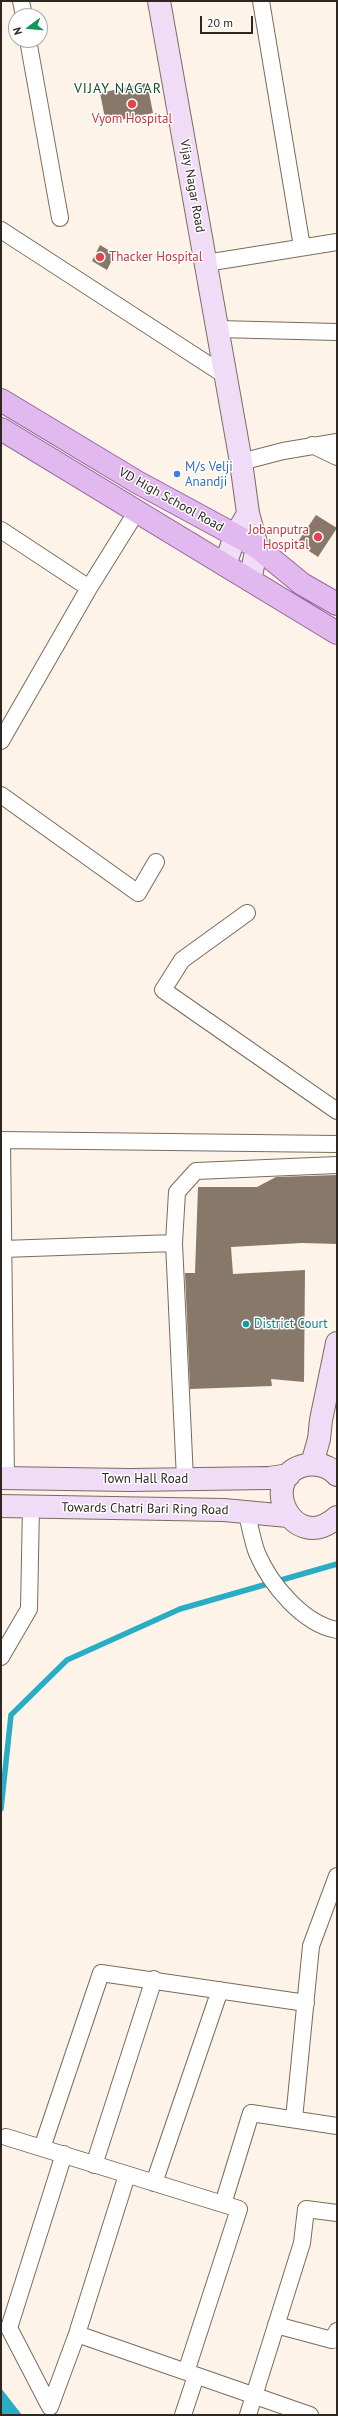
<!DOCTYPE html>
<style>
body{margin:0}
#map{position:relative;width:338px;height:2416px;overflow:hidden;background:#fef3e9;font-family:"PT Sans",sans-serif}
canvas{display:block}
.frame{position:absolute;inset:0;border:2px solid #2e2721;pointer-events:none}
.north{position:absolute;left:8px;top:8px;width:40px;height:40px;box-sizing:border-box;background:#fff;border:1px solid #aba9a6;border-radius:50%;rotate:254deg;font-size:11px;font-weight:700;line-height:16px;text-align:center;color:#2e2721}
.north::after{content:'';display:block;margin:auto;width:14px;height:18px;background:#109757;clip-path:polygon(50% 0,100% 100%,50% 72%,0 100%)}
.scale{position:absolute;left:200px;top:16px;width:53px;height:18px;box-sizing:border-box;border:2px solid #2e2721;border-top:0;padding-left:5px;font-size:12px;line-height:14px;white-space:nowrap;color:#2e2721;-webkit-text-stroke:3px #fff;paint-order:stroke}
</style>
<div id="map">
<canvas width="338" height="2416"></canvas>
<div class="frame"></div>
<div class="north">N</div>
<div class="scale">20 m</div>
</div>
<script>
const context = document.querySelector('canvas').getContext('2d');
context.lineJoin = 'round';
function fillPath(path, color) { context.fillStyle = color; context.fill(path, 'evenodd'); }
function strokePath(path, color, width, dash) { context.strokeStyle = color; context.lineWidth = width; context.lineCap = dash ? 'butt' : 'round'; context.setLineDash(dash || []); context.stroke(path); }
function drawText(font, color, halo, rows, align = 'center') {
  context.font = font + ' "PT Sans",sans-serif'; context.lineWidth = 3; context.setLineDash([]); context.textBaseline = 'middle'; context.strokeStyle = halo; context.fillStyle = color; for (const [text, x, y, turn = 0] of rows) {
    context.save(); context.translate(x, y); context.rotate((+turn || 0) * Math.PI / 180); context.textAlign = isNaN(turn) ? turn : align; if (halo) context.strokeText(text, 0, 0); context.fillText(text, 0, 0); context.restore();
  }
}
fillPath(new Path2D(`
 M1,2388L22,2415H1Z`), '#29adc5');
strokePath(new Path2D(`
 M1,1809L11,1715L67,1660L180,1609L337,1564`), '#29adc5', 5.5);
fillPath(new Path2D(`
 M147,83L153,113L106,123L100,93Z
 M100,245L115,254L107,270L92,261Z
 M316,515L337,528L318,557L297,543Z
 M337,1175V1244L302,1243L231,1247L233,1274L305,1270L304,1382L271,1379L272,1386L190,1389L185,1273H195L198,1187H257L276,1177Z`), '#88786a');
const street = new Path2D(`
 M21,1L24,16
 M261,1L302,247
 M28,40L60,218
 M1,230L226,376
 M206,263L337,242
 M218,329L337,332
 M312,445L337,457
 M241,462L283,451L337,442
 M1,530L89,588
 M1,741L89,588L137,511
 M1,795L138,893L156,862
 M247,913L182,960L163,990L337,1111
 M1,1140L337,1144
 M2,1141L6,1478
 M3,1249L174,1243
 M185,1479L174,1243L177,1192L196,1171L337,1165
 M246,1511C250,1525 252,1540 257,1553C270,1584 303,1624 337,1630
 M1,1657L29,1609L31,1507
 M294,2119L311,1946L337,1876
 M6,2137L239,2209L186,2372
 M42,2148L101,1973L306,2003
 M94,2165L154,1979
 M154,2183L220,1990
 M223,2204L251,2113L337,2126
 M276,2325L332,2340L337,2331
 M77,2334L310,2415
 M50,2407L9,2328L64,2154
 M50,2407L77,2334L127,2175
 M183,2415L196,2376
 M248,2415L302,2243L306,2209L337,2213`);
const secondary = new Path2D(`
 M159,1L241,462L248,513L257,547L250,580
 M225,565L235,536L245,519
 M312,1464L319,1439L321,1420L337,1343
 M337,1475C329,1466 318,1463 306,1465C256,1475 292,1557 337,1517
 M1,1478L130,1480L269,1478L289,1475
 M1,1506L224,1510L288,1516`);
const primary = new Path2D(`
 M1,400L137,482L257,547L302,584L337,604
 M1,429L337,633`);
strokePath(street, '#7a6b5c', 18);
strokePath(secondary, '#7a6b5c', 24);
strokePath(primary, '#95689f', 24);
strokePath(street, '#fff', 16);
strokePath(secondary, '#f0dcf7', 22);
strokePath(primary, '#e1b9ee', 22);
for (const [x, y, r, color] of [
 [132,104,5,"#e0444e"],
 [100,257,5,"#e0444e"],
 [177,474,4,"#3f7fe0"],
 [318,537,5,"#e0444e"],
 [246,1324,4,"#0f9aa8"]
]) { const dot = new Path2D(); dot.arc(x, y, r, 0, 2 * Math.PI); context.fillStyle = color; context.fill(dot); strokePath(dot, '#fff', 1.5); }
drawText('13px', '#be3a42', '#fff', [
 ["Vyom Hospital",132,119],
 ["Thacker Hospital",109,257,"left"],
 ["Jobanputra",309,530,"right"],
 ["Hospital",309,545,"right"]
]);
drawText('13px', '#2e2721', '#fff', [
 ["Vijay Nagar Road",192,186,80],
 ["VD High School Road",171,500,29],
 ["Town Hall Road",145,1479],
 ["Towards Chatri Bari Ring Road",145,1509,1]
]);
drawText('13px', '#366cbe', '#fff', [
 ["M/s Velji",185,467],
 ["Anandji",185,482]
], 'left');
drawText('13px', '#0d838f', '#fff', [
 ["District Court",254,1324]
], 'left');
context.letterSpacing = '1px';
drawText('14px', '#134c2c', '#fff', [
 ["VIJAY NAGAR",118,89]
]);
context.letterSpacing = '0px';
</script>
